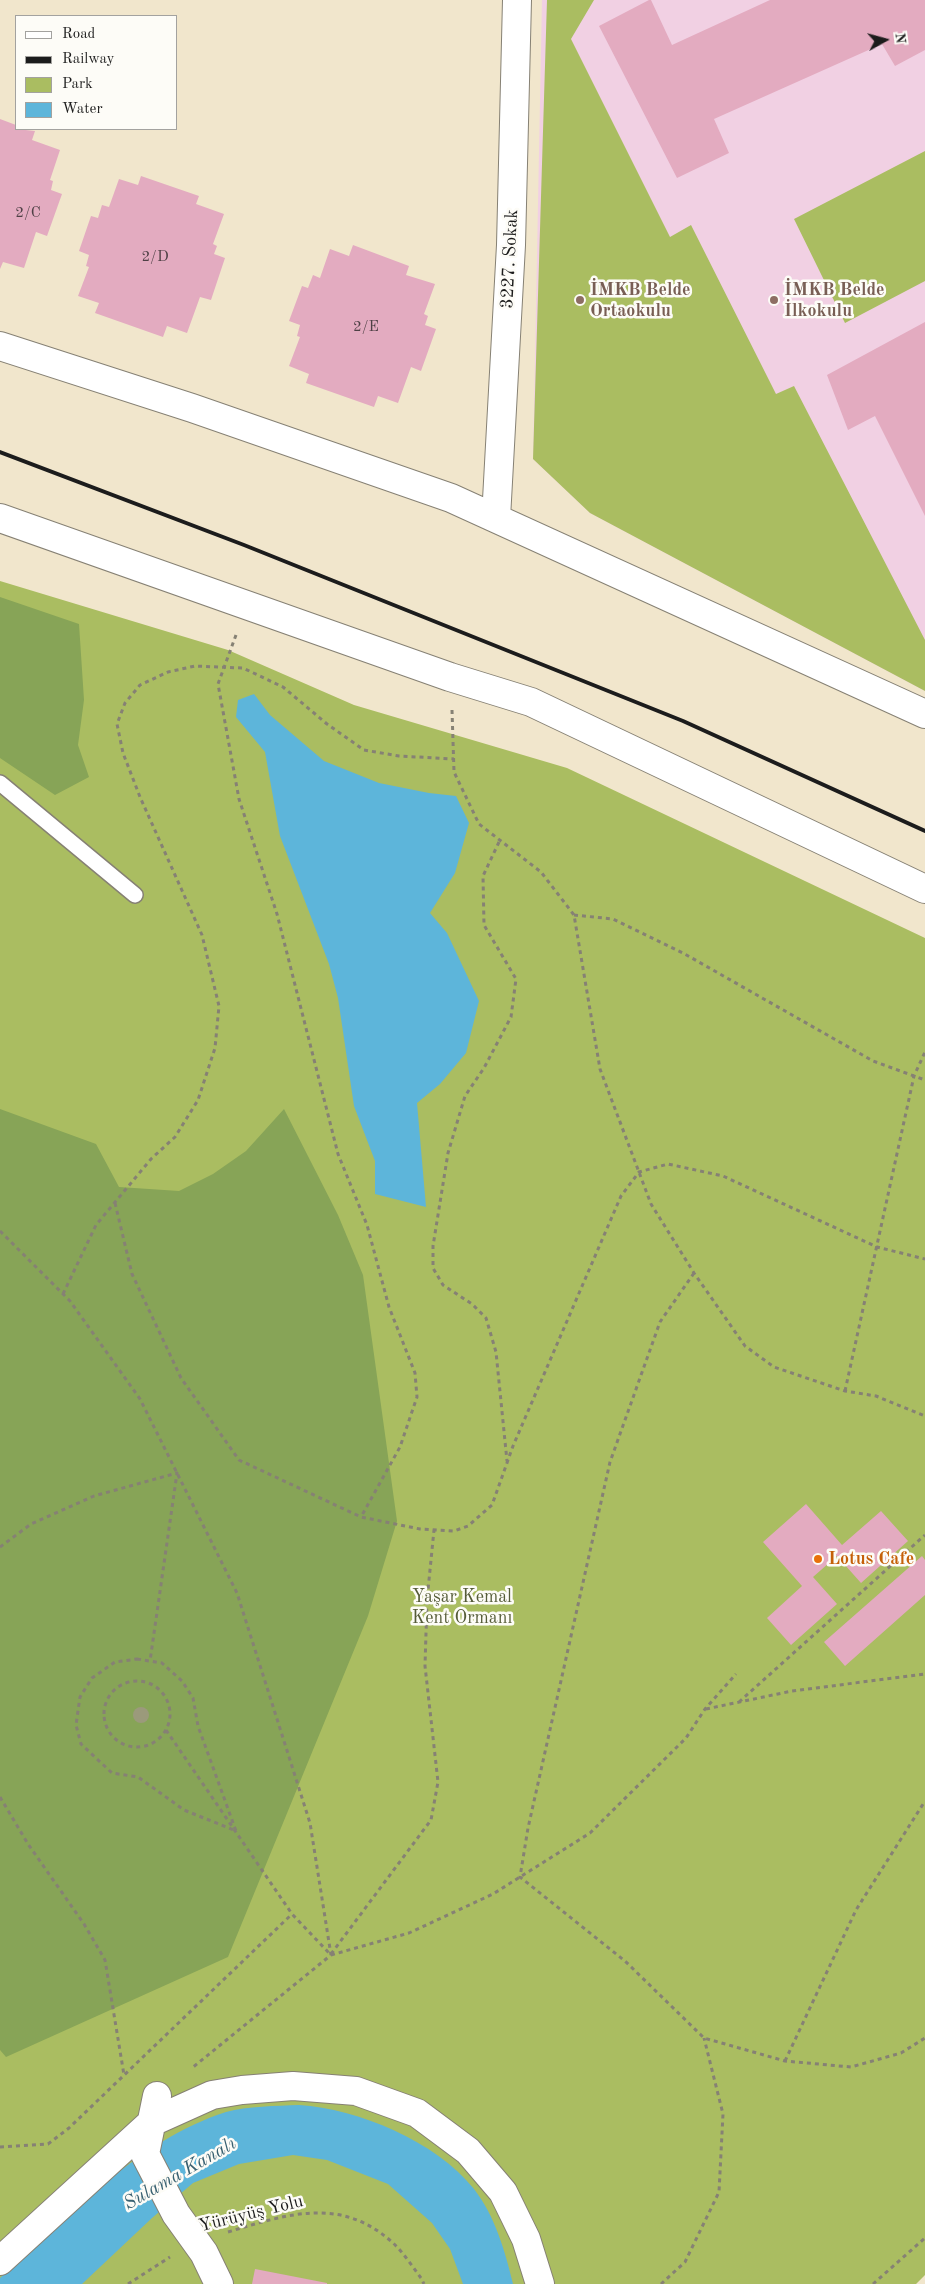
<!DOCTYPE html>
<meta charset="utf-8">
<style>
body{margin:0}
#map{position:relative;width:925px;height:2284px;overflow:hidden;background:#f1e6cc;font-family:"Old Standard TT",serif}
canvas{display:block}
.legend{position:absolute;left:15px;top:15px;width:162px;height:115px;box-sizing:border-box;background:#fdfcf7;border:1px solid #a3a29f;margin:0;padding:6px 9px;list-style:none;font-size:15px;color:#1c1c1c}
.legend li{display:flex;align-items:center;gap:10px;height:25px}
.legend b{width:25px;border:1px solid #a3a29f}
.north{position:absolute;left:860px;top:15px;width:50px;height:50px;-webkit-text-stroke:4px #fdfcf7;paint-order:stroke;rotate:83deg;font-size:14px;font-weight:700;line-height:20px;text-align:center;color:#1c1c1c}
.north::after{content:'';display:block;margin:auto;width:18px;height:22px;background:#1c1c1c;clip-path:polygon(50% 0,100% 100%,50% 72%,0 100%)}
</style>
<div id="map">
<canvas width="925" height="2284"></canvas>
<ul class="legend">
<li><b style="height:6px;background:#fff"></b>Road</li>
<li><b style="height:6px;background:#1c1c1c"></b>Railway</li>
<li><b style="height:14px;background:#aabd61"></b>Park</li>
<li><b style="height:14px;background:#5db5da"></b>Water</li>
</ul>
<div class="north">N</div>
</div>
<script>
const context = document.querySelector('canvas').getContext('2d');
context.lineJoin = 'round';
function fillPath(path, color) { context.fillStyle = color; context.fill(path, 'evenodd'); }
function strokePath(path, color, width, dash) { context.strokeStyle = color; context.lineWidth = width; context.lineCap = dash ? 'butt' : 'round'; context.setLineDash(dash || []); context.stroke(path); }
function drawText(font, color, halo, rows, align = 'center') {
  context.font = font + ' "Old Standard TT",serif'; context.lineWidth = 5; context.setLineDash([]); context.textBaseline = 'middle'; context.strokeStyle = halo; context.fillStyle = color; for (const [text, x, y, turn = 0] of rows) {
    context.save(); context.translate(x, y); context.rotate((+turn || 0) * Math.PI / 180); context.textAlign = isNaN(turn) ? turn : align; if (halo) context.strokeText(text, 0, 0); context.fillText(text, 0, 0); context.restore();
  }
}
fillPath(new Path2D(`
 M542,0H925V691L590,513L533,459Z`), '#f1d0e3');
fillPath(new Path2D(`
 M547,0H594L571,39L670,237L691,225L776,394L794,386L925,640V691L590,513L533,459Z
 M925,151V281L845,323L794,219Z
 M0,581L228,650L354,705L567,768L925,938V2275L916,2284H0Z`), '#aabd61');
fillPath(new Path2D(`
 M0,597L79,624L84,700L78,745L89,777L55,795L0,758Z
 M0,1109L96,1144L119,1187L179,1191L213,1174L246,1151L284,1109L338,1215L363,1275L397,1521L368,1616L228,1957L6,2057L0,2050Z`), '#87a457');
fillPath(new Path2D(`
 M254,694L270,715L324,761L379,783L429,793L456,796L469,823L455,873L430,913L447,933L479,1001L466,1053L440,1084L417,1103L426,1207L375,1194V1161L354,1106L338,998L329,964L280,836L265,752L236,717L238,700Z
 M299,2105C358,2109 436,2141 474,2189C495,2216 505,2251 513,2284H463L450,2249L432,2223L388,2184L327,2160L293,2155L239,2164L193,2183L152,2218L82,2284H0V2278C67,2218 138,2140 226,2112C248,2106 276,2106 299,2105Z`), '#5db5da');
fillPath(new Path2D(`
 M649,0H651L672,45L770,0H925V50L895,66L882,44L714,119L729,153L677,178L599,26Z
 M0,119L16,125V129L35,131L32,140L60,150L50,180L53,181L51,190L62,194L47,236L36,232L24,268L3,262L0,269Z
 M141,176L199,196L196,204L224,214L213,244L217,246L214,254L225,258L211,300L200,297L187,333L167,326L163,337L95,313L99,303L78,296L89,267L86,266L89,255L79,251L91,216L98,218L102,205L109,207L119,179L138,185Z
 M353,245L409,266L406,275L435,284L424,314L428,316L425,325L436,329L421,371L411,367L398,403L378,396L374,407L306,383L309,374L289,366L300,337L297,336L300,325L289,321L302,286L308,288L313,275L320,278L330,249L349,256Z
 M925,322V516L875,416L848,430L827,375Z
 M806,1504L842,1545L881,1511L908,1541L861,1583L837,1556L813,1577L837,1604L791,1645L767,1618L802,1586L763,1542Z
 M922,1556L925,1560V1595L845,1666L824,1642Z
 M255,2269L327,2283V2284H252Z`), '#e3abc0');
const service = new Path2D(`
 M0,783L135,895`);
const minor = new Path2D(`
 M0,346L192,408L451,498L925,714
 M0,518L450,677L531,702L925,889
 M496,518L511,245L517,0
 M157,2096L145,2154L176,2214L204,2253L219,2284
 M0,2261L152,2122L212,2095L242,2090L293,2086L356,2091L417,2113L468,2151L503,2192L526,2239L540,2284`);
strokePath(service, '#868174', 18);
strokePath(minor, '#868174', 30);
strokePath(new Path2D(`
 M236,635L218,684L239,799L277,914L338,1154L367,1225L389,1307L415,1373L417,1397L400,1447L361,1517
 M452,710L454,772L479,824L541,872L574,915L600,1069L651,1204L694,1273L745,1346L774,1367L845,1391L876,1396L925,1416
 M499,842L483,876L484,925L516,979L511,1017L484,1068L465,1096L448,1153L433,1246V1268L443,1285L472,1304L486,1318L496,1352L507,1461
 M574,915L613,919L683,953L873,1061L925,1080
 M115,1203L132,1274L181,1378L239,1460L361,1517L420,1529L454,1531L468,1526L492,1505L513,1446L621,1196L639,1172L668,1164L723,1176L877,1247L925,1259
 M0,1231L70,1301L140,1399L237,1593L310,1823L331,1955L192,2068
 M694,1273L660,1322L610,1462L528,1828L520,1877L625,1961L704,2038L785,2061L851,2067L901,2053L925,2038
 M63,1294L96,1225L151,1159L175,1137L198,1100L215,1048L219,1006L202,935L140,797L123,753L117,724L125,703L140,685L168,672L195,666L243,668L283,687L327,724L364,750L399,756L454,759
 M845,1391L914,1076L925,1052
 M0,1547L31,1524L94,1496L177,1473L150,1661
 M137,1659L162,1663L182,1681L193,1698L198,1726L236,1831L184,1810L138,1777L112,1773L81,1744L76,1725L80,1697L92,1678L115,1662Z
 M104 1714a33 33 0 1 1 66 0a33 33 0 1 1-66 0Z
 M739,1702L925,1535
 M706,1709L792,1691L925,1674
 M166,1730L292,1914L330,1954
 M0,1797L28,1844L84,1924L105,1960L124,2075
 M331,1954L431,1820L438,1782L425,1666L427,1600L434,1530
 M331,1955L409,1933L493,1894L590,1833L686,1738L705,1709L736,1674
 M785,2061L856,1910L925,1801
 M0,2147L48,2144L69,2128L292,1914
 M228,2232C288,2214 340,2196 392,2242C403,2252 412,2266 421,2278L424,2284
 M128,2284L170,2257
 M661,2284L685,2262L719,2192L723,2114L704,2038
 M873,2284L925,2238`), '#868174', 3, [4, 4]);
strokePath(service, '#fff', 15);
strokePath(minor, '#fff', 28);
strokePath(new Path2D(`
 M0,452L244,545L683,721L925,831`), '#1c1c1c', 4);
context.fillStyle = '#9b9a7b';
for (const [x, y] of [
 [141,1715]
]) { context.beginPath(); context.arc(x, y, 8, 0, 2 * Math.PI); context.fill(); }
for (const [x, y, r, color] of [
 [580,300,5,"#8d6e63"],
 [774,300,5,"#8d6e63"],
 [818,1559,5,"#e8710a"]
]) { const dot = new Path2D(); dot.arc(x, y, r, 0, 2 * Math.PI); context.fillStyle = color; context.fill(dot); strokePath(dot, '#fdfcf7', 2); }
drawText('15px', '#4e4045', null, [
 ["2/C",28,213],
 ["2/D",155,257],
 ["2/E",366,327]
]);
drawText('18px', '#1c1c1c', '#fdfcf7', [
 ["3227. Sokak",510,259,-87],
 ["Yürüyüş Yolu",251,2214,-14]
]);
drawText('bold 18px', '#785e54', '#fdfcf7', [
 ["İMKB Belde",590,290],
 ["Ortaokulu",590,311],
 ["İMKB Belde",784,290],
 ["İlkokulu",784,311]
], 'left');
drawText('bold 18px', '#c56008', '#fdfcf7', [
 ["Lotus Cafe",828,1559]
], 'left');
drawText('18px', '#555c38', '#fdfcf7', [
 ["Yaşar Kemal",462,1597],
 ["Kent Ormanı",462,1618]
]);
drawText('italic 19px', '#396171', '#fdfcf7', [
 ["Sulama Kanalı",180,2174,-30]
]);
</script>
